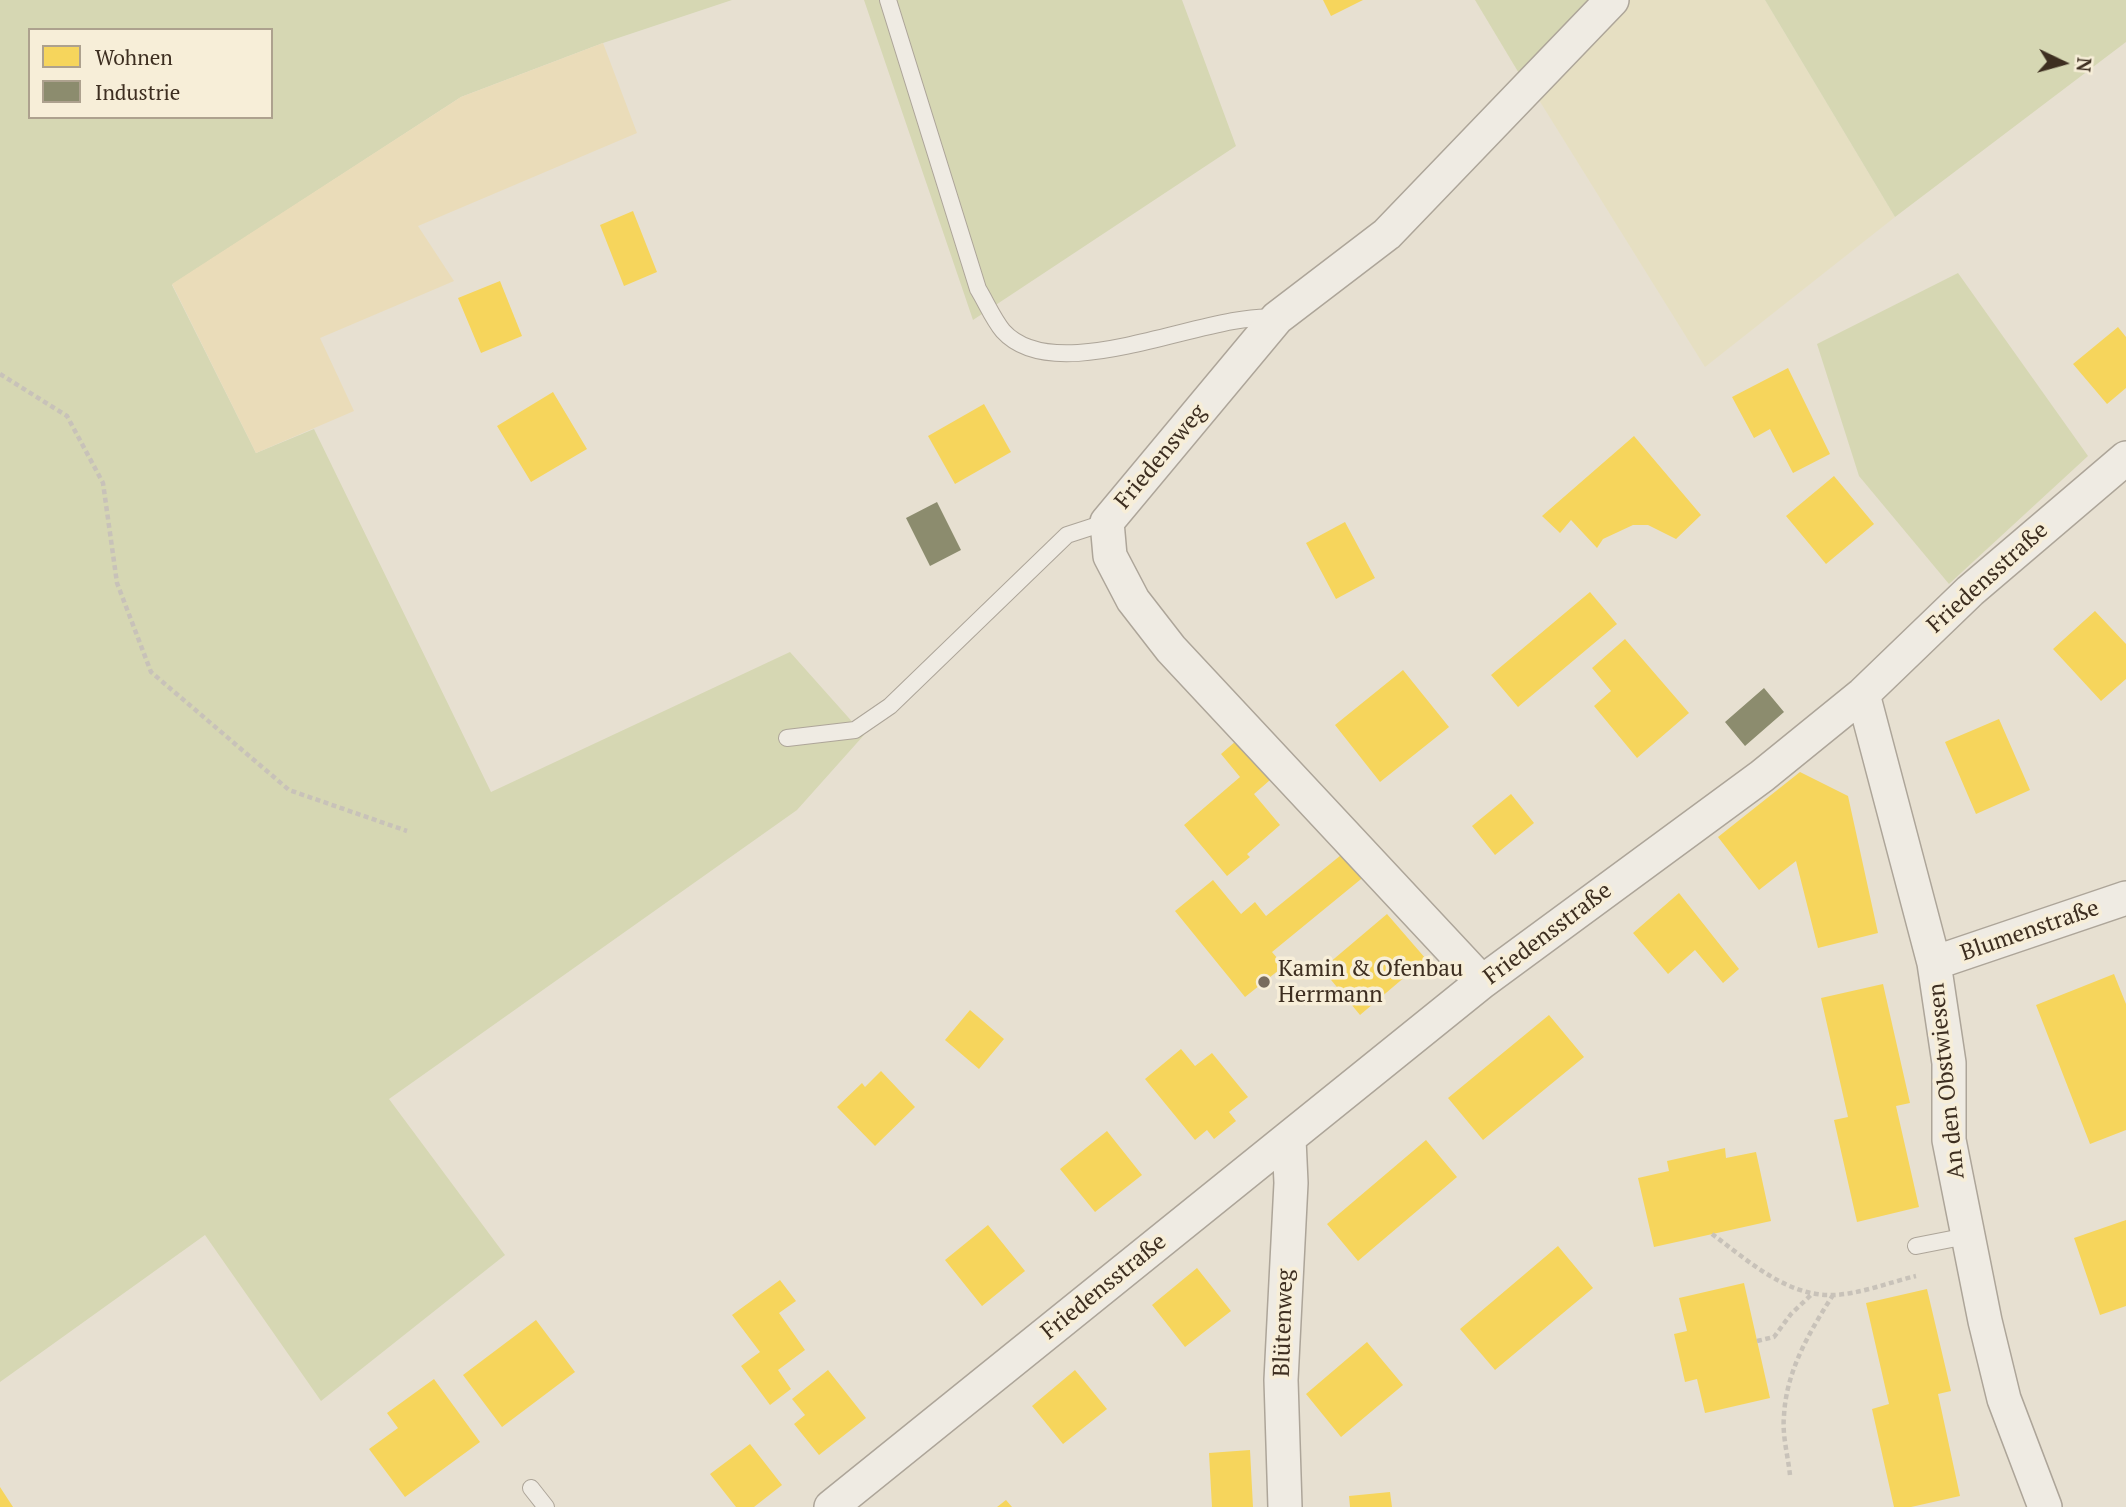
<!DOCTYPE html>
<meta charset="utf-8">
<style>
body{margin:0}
#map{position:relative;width:2126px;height:1507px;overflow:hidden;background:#e7e0d1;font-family:"PT Serif",serif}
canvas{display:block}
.legend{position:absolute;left:28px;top:28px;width:245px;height:91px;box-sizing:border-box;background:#f7eed8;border:2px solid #ada18e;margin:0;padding:9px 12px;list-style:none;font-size:21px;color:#3d2e20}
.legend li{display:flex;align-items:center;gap:14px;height:35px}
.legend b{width:35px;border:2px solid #ada18e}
.north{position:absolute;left:2028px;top:28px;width:70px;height:70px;-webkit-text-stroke:5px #f7eed8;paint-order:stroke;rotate:95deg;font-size:19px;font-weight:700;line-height:28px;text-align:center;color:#3d2e20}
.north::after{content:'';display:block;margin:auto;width:24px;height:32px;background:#3d2e20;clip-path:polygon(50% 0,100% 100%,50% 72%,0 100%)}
</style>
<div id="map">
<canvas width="2126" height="1507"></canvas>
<ul class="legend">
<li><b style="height:19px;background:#f6d55c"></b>Wohnen</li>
<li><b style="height:19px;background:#8c8c6e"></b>Industrie</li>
</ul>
<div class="north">N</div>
</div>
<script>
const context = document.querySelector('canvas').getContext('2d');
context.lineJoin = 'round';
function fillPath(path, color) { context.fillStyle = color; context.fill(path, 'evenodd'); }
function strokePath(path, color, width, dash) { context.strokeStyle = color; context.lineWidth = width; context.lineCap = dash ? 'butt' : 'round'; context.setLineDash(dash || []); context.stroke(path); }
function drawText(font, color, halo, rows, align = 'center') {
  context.font = font + ' "PT Serif",serif'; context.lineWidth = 7; context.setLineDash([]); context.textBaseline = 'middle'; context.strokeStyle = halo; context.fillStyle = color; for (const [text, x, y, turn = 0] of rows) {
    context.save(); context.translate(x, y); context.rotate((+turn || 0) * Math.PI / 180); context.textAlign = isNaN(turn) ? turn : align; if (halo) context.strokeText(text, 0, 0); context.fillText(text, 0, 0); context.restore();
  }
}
fillPath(new Path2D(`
 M1624,0H1765L1895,217L1705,367L1534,92Z`), '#e6dfc2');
fillPath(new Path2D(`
 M0,0H732L603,43L461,97L172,285L256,453L314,429L491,792L790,652L864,735L797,810L389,1099L505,1255L321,1401L205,1235L0,1382ZM30,30H271V117H30Z
 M864,0H1182L1236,146L973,320Z
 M1475,0H1602L1523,80Z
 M1765,0H2126V42L1895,217Z
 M1958,273L2088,456L1949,584L1859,476L1817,344Z`), '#d6d7b3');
fillPath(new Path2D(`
 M603,43L637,133L418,226L454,281L320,338L354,411L256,453L172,284L461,97Z`), '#eadcb9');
fillPath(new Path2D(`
 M1323,0H1363L1331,16Z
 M633,211L657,272L624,286L600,225Z
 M500,281L522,336L481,353L458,298Z
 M2118,327L2126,337V388L2107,404L2073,364Z
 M1788,368L1830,454L1793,473L1770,429L1754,438L1732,397Z
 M553,392L587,449L531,482L497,426Z
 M984,404L1011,452L955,484L928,436Z
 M1634,436L1701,515L1676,539L1648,525H1633L1603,539L1597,548L1571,520L1560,533L1542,516Z
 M1834,476L1874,524L1826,564L1786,516Z
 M1345,522L1375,578L1336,599L1306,543Z
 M1590,592L1617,624L1518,707L1491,675Z
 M2095,611L2126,644V679L2101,701L2053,649Z
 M1625,639L1689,713L1637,758L1594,706L1611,691L1592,668Z
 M1403,670L1449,727L1380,782L1335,725Z
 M1999,719L2030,790L1976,814L1945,742Z
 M1244,734L1277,774L1254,794L1280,825L1247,854L1250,857L1227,876L1184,825L1240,777L1221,754Z
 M1800,772L1848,796L1878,933L1818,948L1796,861L1759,890L1718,837Z
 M1511,794L1534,823L1495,855L1472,826Z
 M1346,851L1366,875L1272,952L1284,966L1245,997L1175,911L1213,880L1241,914L1255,902L1266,916Z
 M1679,893L1739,969L1723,983L1695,950L1668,974L1633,933Z
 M1387,914L1426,959L1360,1015L1322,969Z
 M2114,974L2126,1004V1130L2090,1144L2036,1005Z
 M1883,984L1910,1103L1896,1106L1919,1207L1857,1222L1834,1120L1848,1117L1821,998Z
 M970,1010L1004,1039L979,1069L945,1040Z
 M1549,1015L1584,1057L1483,1140L1448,1098Z
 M1181,1049L1195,1066L1212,1053L1248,1097L1229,1112L1236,1121L1214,1139L1207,1130L1195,1140L1145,1079Z
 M881,1071L915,1107L875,1146L837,1107L862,1083L865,1087Z
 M1107,1131L1142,1175L1095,1212L1060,1169Z
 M1426,1140L1457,1177L1358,1261L1327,1224Z
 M1725,1148L1726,1158L1756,1152L1771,1221L1654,1247L1638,1178L1669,1171L1667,1161Z
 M2126,1220V1306L2100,1315L2074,1238Z
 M988,1225L1025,1271L982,1306L945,1260Z
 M1558,1246L1593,1288L1495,1370L1460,1329Z
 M1197,1268L1231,1311L1185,1347L1152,1305Z
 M780,1280L796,1301L779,1313L805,1350L778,1370L791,1389L770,1405L741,1366L760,1352L732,1315Z
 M1744,1283L1770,1398L1705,1413L1697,1379L1685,1382L1674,1334L1687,1331L1679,1298Z
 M1927,1289L1951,1391L1938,1394L1960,1496L1911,1507H1894L1872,1409L1889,1404L1866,1303Z
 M536,1320L575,1372L502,1427L463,1375Z
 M1367,1342L1403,1385L1341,1437L1306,1394Z
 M828,1370L866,1418L819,1455L794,1424L805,1415L792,1399Z
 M1075,1370L1107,1409L1063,1444L1032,1406Z
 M434,1379L480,1442L405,1497L369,1449L398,1428L387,1413Z
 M750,1444L782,1485L754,1507H736L710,1474Z
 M1250,1450L1253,1507H1212L1209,1453Z
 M0,1487L13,1507H0Z
 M1390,1492L1392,1507H1350L1349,1496Z
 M1006,1500L1012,1507H997Z`), '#f6d55c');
fillPath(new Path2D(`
 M937,502L961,550L930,566L906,518Z
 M1764,688L1784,712L1745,746L1725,722Z`), '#8c8c6e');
const service = new Path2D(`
 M888,0L978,289C986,302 993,319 1003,331C1057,391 1210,310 1277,318
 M787,738L855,730L890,706L1067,535L1107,522
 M1916,1246L1967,1236
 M531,1488L546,1507`);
const minor = new Path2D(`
 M1863,694L1934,963L1949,1063V1140L1985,1321L2004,1399L2045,1507
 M1934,963L2126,898
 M1482,982L1171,649L1133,600L1110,556L1107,522L1277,318L1387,234L1612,0
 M831,1507L1482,982L1762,776L1863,694L1970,591L2126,458
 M1285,1507L1281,1380L1291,1183L1289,1139`);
strokePath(service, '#ada599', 18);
strokePath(minor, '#ada599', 36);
strokePath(new Path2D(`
 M0,374L67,416L103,483L117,583L151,672L289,790L407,831
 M1712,1234C1746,1259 1786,1296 1831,1295C1858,1295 1890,1282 1916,1276
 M1757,1341L1774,1337L1791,1314L1813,1293
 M1790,1475C1788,1456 1782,1435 1784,1416C1786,1371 1810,1331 1833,1295`), '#c8c2b9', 4.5, [5, 3.5]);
strokePath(service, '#efebe3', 16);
strokePath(minor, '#efebe3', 33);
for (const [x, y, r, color] of [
 [1264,982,7,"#786c5e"]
]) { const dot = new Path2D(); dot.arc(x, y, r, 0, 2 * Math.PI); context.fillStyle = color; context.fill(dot); strokePath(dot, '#f7eed8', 2.5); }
drawText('23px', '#3d2e20', '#f7eed8', [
 ["Friedensweg",1161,457,-50],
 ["Friedensstraße",1988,578,-42],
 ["Blumenstraße",2030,931,-19],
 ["Friedensstraße",1548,934,-37],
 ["An den Obstwiesen",1947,1081,-96],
 ["Friedensstraße",1104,1287,-39],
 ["Blütenweg",1284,1323,-88]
]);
drawText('23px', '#3d2e20', '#f7eed8', [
 ["Kamin & Ofenbau",1278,969],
 ["Herrmann",1278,995]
], 'left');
</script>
